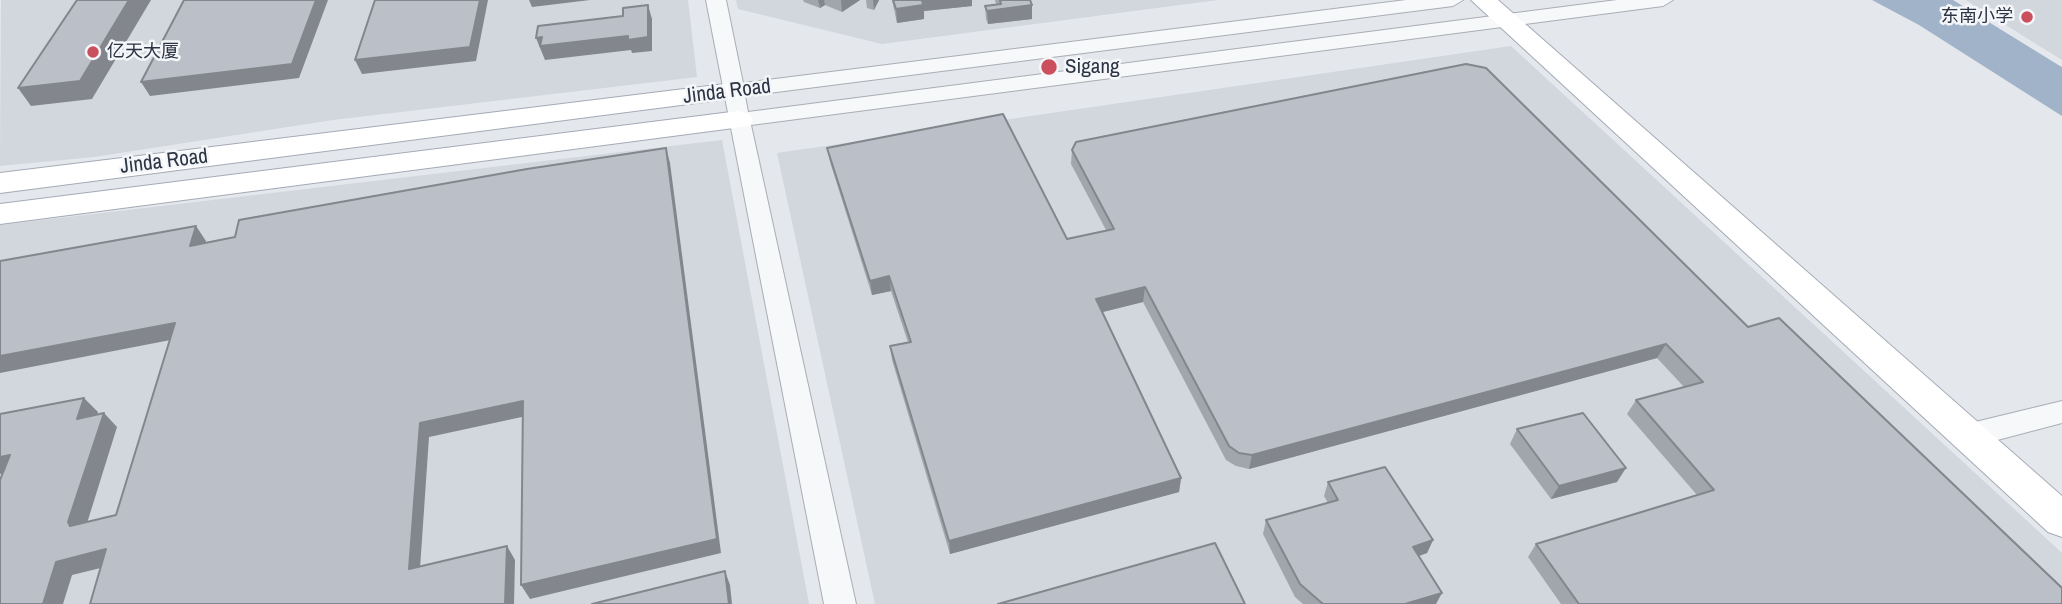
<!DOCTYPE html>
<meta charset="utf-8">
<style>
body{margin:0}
canvas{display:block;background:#e4e7eb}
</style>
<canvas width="2062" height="604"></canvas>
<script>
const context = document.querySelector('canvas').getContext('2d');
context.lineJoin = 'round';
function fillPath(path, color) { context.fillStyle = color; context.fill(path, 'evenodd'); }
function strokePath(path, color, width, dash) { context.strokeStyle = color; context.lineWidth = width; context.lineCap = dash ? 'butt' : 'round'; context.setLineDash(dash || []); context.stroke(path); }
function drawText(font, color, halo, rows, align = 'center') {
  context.font = font + ' "Archivo Narrow","Noto Sans SC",sans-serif'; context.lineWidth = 5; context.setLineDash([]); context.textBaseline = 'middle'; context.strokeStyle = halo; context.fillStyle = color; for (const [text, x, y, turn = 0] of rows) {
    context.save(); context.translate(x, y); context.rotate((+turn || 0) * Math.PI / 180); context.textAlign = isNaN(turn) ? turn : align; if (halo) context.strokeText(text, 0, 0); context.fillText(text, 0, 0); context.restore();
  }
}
fillPath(new Path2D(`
 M1,0H688L697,77L333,120L94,157L0,166Z
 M736,0H1218L882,44L738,9Z
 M1966,0H2062V60L2020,34Z
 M1511,46L2062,553V604H875L777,153Z
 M722,140L809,604H0V225Z`), '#d2d6dd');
fillPath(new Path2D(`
 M1872,0H1953L2060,66L2062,67V116L1919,25Z`), '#a1b3c9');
const minor = new Path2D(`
 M706,0H726L743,83L1406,0H1463L1453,6L745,96L748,112L1617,0H1673L1663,6L751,125L856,604H824Z
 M2062,401V423L1967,448L1957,444L1952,436L1957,428L1967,424Z`);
const major = new Path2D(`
 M1471,0H1498L2062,496V537L2048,532Z
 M733,83L743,85L747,91L743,97L0,193V173Z
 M739,111L749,114L753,120L749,126L0,224V204Z`);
strokePath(minor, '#a9aeb5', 2);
strokePath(major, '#a4abb7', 2);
fillPath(minor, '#f7f8fa');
fillPath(major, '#fff');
fillPath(new Path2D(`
 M803,0H860L842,12L825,5L820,8L804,2Z
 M866,0H879L874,10L867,8Z
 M892,0H972V6L924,11V19L897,23Z
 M995,0H1030L1032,5V19L988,24L986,19L985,6L996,4Z
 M827,148L1067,239L1106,230L1071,164L1072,150L1748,327L2062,604H1561L1528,557L1536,544L1697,495L1627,414L1636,400L1684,387L1657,358L1249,469L1236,466L1226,460L1143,302L1102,312L1181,478L1179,492L950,554L892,360L890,346L908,342L891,291L872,295L830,162Z
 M1517,429L1617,482L1551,499L1510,444Z
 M1328,482L1433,540L1427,553L1419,556L1436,604H1303L1295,597L1263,534L1266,520L1328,503L1324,496Z`), '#a1a5ac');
fillPath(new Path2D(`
 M129,0H151L92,99L31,106L18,88Z
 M316,0H328L299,78L150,96L141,82Z
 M480,0H488L476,61L362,74L355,60Z
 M529,0H590L532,7Z
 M818,0H824L825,5L820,8Z
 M841,0H860L842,12Z
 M873,0H879L874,10Z
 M921,0H972V6L924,11V19L897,23L896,9Z
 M648,5L652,19V51L632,53L631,50L545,60L536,38L628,36Z
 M1032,5V19L988,24L987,11Z
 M666,148L670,163L721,553L530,599L521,585Z
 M196,226L206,241L200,260L190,246Z
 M889,276L891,291L872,295L870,281Z
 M1145,287L1143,302L1095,314L1096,299Z
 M175,323L186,337L0,373V356Z
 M1666,344L1657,358L1249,469L1252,455Z
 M84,398L98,412L91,433L77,419Z
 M523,401L531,415L429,437L419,583L409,569L420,423Z
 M104,413L117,427L83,536L70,526L68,522Z
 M10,455L25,469L0,474V457Z
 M1626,468L1617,482L1551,499L1559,486Z
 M1181,478L1179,492L950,554L949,541Z
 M1433,540L1427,553L1407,560L1413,547Z
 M507,546L515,560L514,604H505Z
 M106,549L121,563L72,575L63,604H43L56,562Z
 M725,571L730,585L732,604H729Z
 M1442,593L1436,604H1405Z`), '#83868c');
const building = new Path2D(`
 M77,0H129L80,81L18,88Z
 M184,0H316L292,64L141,82Z
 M375,0H480L470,47L355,60Z
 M893,0H922L923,5L896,9Z
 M1000,0H1030L1032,5L987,11L985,6L1001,4Z
 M648,5V37L628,40V36L540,46L542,37L536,38L538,26L623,16V8Z
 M1466,64L1486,68L1748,327L1779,318L2062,588V604H1579L1536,544L1714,490L1636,400L1703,382L1666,344L1252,455L1239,453L1229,446L1145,287L1096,299L1181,478L949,541L890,346L911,342L889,276L870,281L827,148L1003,114L1067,239L1114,229L1072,150L1076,142Z
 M666,148L717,539L521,585L523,401L420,423L409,569L507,546L505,604H90L106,549L56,562L43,604H0V480L10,455L0,457V414L84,398L77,419L104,413L68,522L70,526L116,515L175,323L0,356V261L196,226L190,246L235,237L239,220L527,169Z
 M1583,413L1626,468L1559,486L1517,429Z
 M1385,467L1433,540L1413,547L1442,593L1405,604H1323L1300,584L1266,520L1338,500L1328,482Z
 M1215,543L1245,604H998Z
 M725,571L729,604H592Z`);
fillPath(building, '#bbc0c8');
strokePath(building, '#83868c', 2);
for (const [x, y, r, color] of [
 [2027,17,7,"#ca505e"],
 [93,52,7,"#ca505e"],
 [1049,67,9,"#ca505e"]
]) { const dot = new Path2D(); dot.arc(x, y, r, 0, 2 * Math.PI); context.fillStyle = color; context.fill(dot); strokePath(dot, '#f4f6f9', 2.5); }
drawText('18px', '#2c3443', '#f4f6f9', [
 ["东南小学",2013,17],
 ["亿天大厦",107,52,"left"]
], 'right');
drawText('21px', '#2c3443', '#f4f6f9', [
 ["Sigang",1065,67]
], 'left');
drawText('21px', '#2c3443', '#f4f6f9', [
 ["Jinda Road",727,92,-7],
 ["Jinda Road",164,162,-7]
]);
</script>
